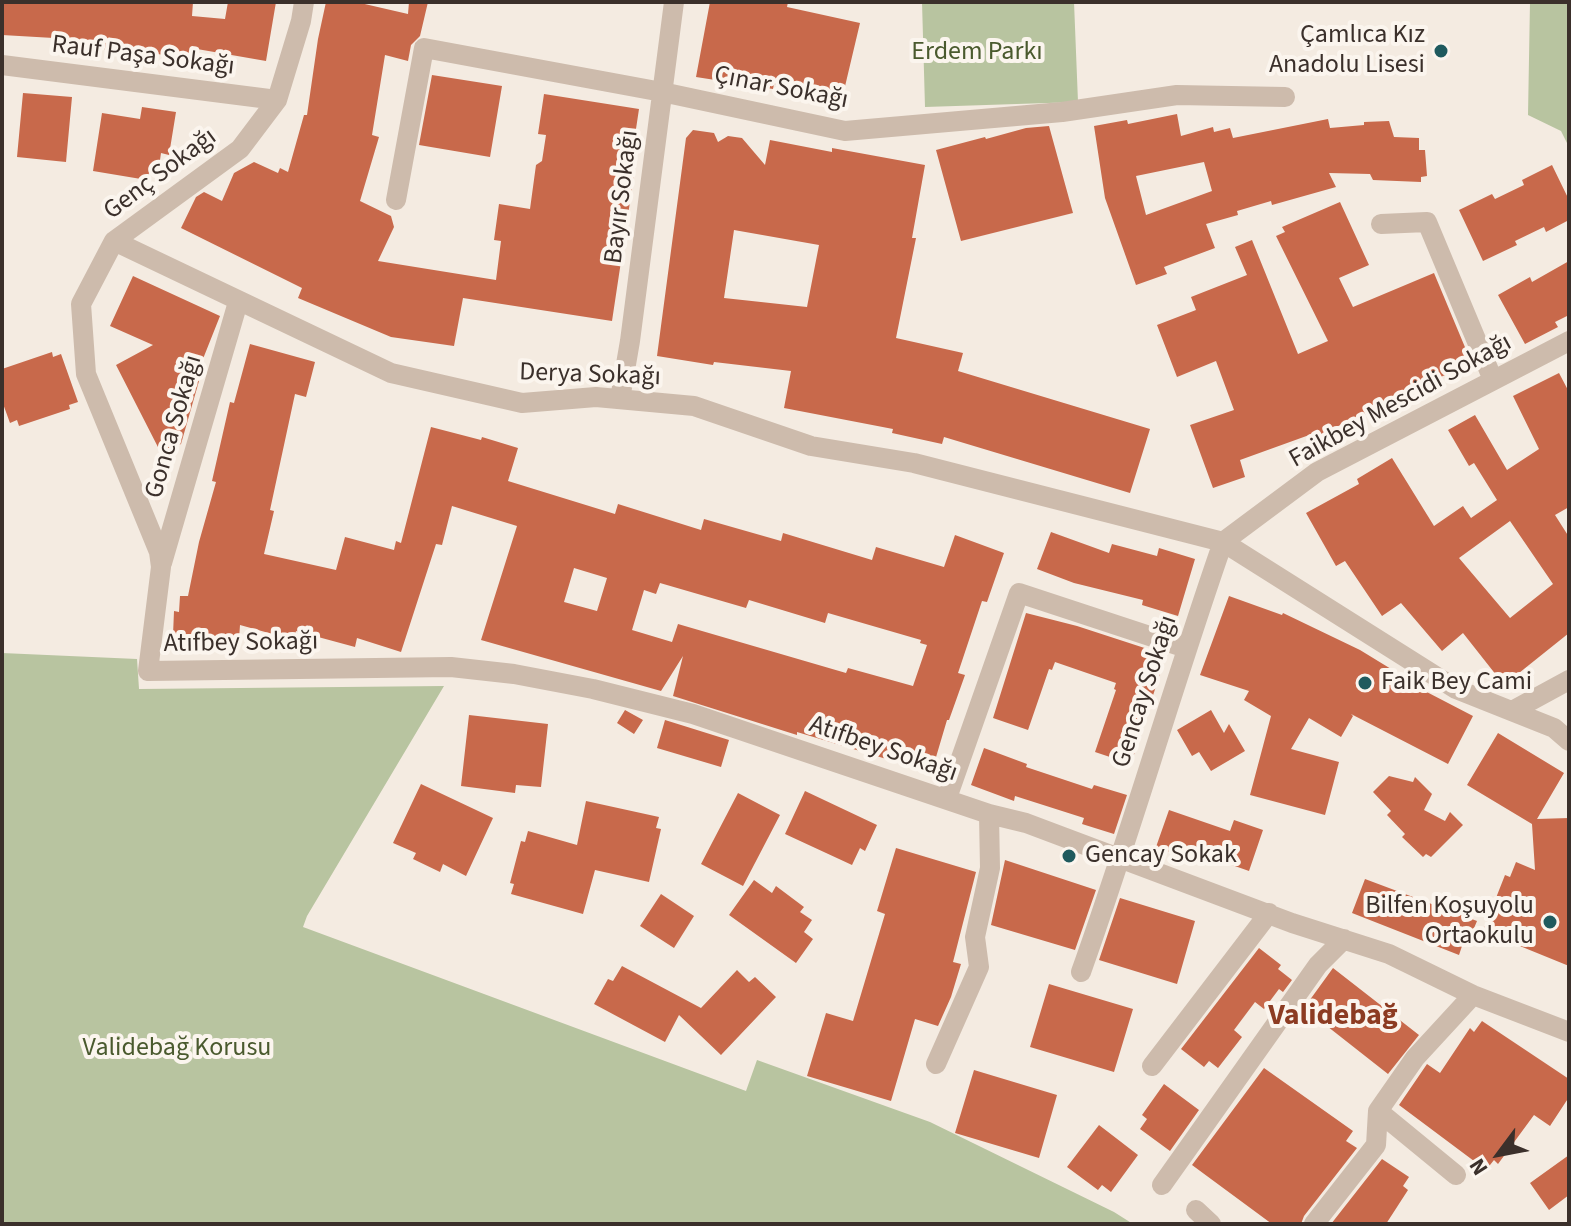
<!DOCTYPE html>
<meta charset="utf-8">
<style>
body{margin:0}
#map{position:relative;width:1571px;height:1226px;overflow:hidden;background:#f4ebe1;font-family:"Source Sans 3",sans-serif}
canvas{display:block}
.frame{position:absolute;inset:0;border:4px solid #3b302b;pointer-events:none}
.north{position:absolute;left:1459px;top:1114px;width:80px;height:80px;-webkit-text-stroke:6px #fbf5ee;paint-order:stroke;rotate:238deg;font-size:22px;font-weight:700;line-height:32px;text-align:center;color:#3b302b}
.north::after{content:'';display:block;margin:auto;width:28px;height:36px;background:#3b302b;clip-path:polygon(50% 0,100% 100%,50% 72%,0 100%)}
</style>
<div id="map">
<canvas width="1571" height="1226"></canvas>
<div class="frame"></div>
<div class="north">N</div>
</div>
<script>
const context = document.querySelector('canvas').getContext('2d');
context.lineJoin = 'round';
function fillPath(path, color) { context.fillStyle = color; context.fill(path, 'evenodd'); }
function strokePath(path, color, width, dash) { context.strokeStyle = color; context.lineWidth = width; context.lineCap = dash ? 'butt' : 'round'; context.setLineDash(dash || []); context.stroke(path); }
function drawText(font, color, halo, rows, align = 'center') {
  context.font = font + ' "Source Sans 3",sans-serif'; context.lineWidth = 8; context.setLineDash([]); context.textBaseline = 'middle'; context.strokeStyle = halo; context.fillStyle = color; for (const [text, x, y, turn = 0] of rows) {
    context.save(); context.translate(x, y); context.rotate((+turn || 0) * Math.PI / 180); context.textAlign = isNaN(turn) ? turn : align; if (halo) context.strokeText(text, 0, 0); context.fillText(text, 0, 0); context.restore();
  }
}
fillPath(new Path2D(`
 M922,2H1074L1078,102L925,107Z
 M1530,2H1569V147L1561,131L1528,115Z
 M2,653L137,659L139,689L444,686L307,916L303,927L746,1091L757,1060L930,1122L1114,1212L1133,1224H2Z`), '#b8c4a0');
fillPath(new Path2D(`
 M2,2H193L192,16L225,19L228,2H276L266,61L197,49V57L127,52L70,45L71,39L2,35Z
 M326,2H356L408,14L409,2H428L420,36L411,45L408,61L385,55L372,135L379,137L360,201L391,216L394,227L378,261L496,280L501,241L494,240L499,204L530,209L536,165L542,161L546,135L538,134L544,94L639,109L631,162H636L612,321L463,298L454,346L391,337L298,298L302,288L181,228L196,197L204,192L222,201L234,173L254,162L278,173L280,168L288,172L304,115H307L318,39Z
 M710,2H788L787,7L860,23L842,99L774,84L773,89L696,77Z
 M432,75L502,86L490,157L419,145Z
 M23,93L72,97L66,162L17,157Z
 M142,107L176,112L169,155L161,153L158,174L149,173L147,180L93,171L102,113L140,119Z
 M1177,114L1181,136L1213,127L1214,132L1230,128L1233,138L1328,119L1330,128L1364,125V122L1389,121L1394,137L1419,138V150H1425L1427,176L1421,177V182L1373,180L1370,174L1329,173L1336,187L1272,205L1271,201L1237,211L1238,215L1206,224L1215,248L1164,267L1167,274L1136,285L1105,198L1094,126L1127,120L1128,124ZM1204,162L1212,191L1146,215L1136,176Z
 M1049,126L1073,213L961,241L936,150L985,137L986,139L1026,128Z
 M693,130L714,133L718,142L728,136L742,138L765,165L770,140L832,152V148L925,165L912,238H916L896,338L963,353L958,371L1150,429L1130,493L944,437L942,444L892,433L893,429L784,408L791,371L714,362L713,365L657,356L686,138ZM734,230L819,245L807,307L724,298Z
 M1552,165L1569,200V220L1546,232L1544,227L1515,241L1517,245L1483,261L1459,210L1492,194L1495,199L1524,185L1522,180Z
 M1340,202L1369,265L1339,278L1353,307L1434,273L1472,364L1392,397L1394,402L1329,430L1331,434L1314,440L1312,434L1240,460L1245,477L1213,488L1190,425L1234,410L1216,361L1177,377L1157,325L1196,310L1191,297L1247,275L1235,247L1252,240L1298,354L1328,341L1276,236L1285,232L1282,227Z
 M1569,261V315L1555,322L1558,327L1525,344L1498,295L1530,277L1532,282Z
 M133,276L220,316L195,379L199,381L181,444L161,453L116,365L153,345L110,326Z
 M250,344L315,362L306,397L295,394L270,510L274,511L264,554L336,570L345,537L394,550L396,541L401,543L431,427L481,440L482,437L518,448L508,481L615,514L618,504L701,530L704,519L781,541L783,533L872,560L876,547L944,567L955,535L1004,553L987,602L982,601L958,673L965,675L949,720H947L931,774L893,761L797,732V735L673,696L683,656L661,691L481,640L517,526L452,506L442,545L436,544L401,652L357,638L355,647L296,631L294,640L240,625L239,639L173,635L174,611L179,612L180,596H188L199,542L216,482L212,481L230,402L234,403ZM574,568L607,578L597,611L564,602ZM660,583L746,608L749,600L825,623L828,613L921,640L920,643L927,645L913,686L848,668L846,673L678,624L672,642L632,630L644,590L656,594Z
 M52,352L53,357L61,354L78,402L69,405L70,409L19,426L17,420L10,423L2,401V369Z
 M1559,373L1569,392V507L1555,515L1569,537V633L1504,685L1463,633L1442,651L1401,603L1382,616L1345,561L1336,566L1306,513L1359,484L1357,479L1392,458L1434,526L1463,506L1471,518L1497,500L1474,463L1469,466L1448,430L1475,415L1507,470L1539,449L1513,396ZM1510,521L1553,584L1510,618L1459,558Z
 M1051,532L1109,553L1112,544L1157,556L1159,548L1195,559L1178,616L1142,605L1143,600L1074,583L1037,569Z
 M1229,596L1282,615L1283,613L1360,650L1396,672L1394,675L1473,716L1448,764L1351,714L1353,716L1341,737L1309,718L1291,749L1339,762L1325,815L1250,795L1271,716L1244,700L1249,691L1200,675Z
 M1026,613L1077,626L1166,655L1131,764L1095,752L1116,690L1114,689L1116,683L1055,662L1052,670L1049,669L1028,730L993,718Z
 M625,710L643,720L634,734L617,723Z
 M1211,710L1224,733L1229,724L1245,751L1211,771L1199,752L1192,756L1177,730Z
 M469,715L548,724L541,787L516,785L515,793L461,786Z
 M665,720L729,740L721,767L657,748Z
 M1498,733L1564,773L1537,819L1569,818V966L1483,931L1505,875L1510,877L1516,862L1535,870L1532,824L1467,785Z
 M984,748L1027,764L1026,767L1092,789L1094,785L1127,795L1114,834L1082,824L1084,818L1015,796L1014,801L971,785Z
 M1389,776L1413,782L1415,777L1432,794L1424,810L1445,821L1450,812L1463,825L1431,857L1426,854L1423,857L1402,837L1405,834L1387,815L1391,811L1373,792Z
 M421,784L493,818L466,876L443,864L440,872L413,859L416,853L393,843Z
 M805,791L877,825L865,851L860,848L852,865L785,834Z
 M738,793L780,815L743,886L701,864Z
 M586,801L659,817L656,828L661,829L649,882L595,870L583,914L511,894L514,884L510,883L521,841L525,842L528,831L577,845Z
 M1169,810L1230,831L1234,820L1263,830L1249,871L1195,852L1193,860L1156,847Z
 M896,848L976,872L953,962L961,964L951,997L938,1026L915,1019L891,1101L807,1076L826,1013L853,1021L885,914L877,911Z
 M1005,860L1096,890L1075,950L991,925Z
 M1365,879L1477,921L1467,945L1463,943L1459,955L1352,913Z
 M754,880L772,893L776,886L804,907L800,912L812,920L804,932L813,939L796,963L729,915Z
 M661,894L694,916L674,948L640,926Z
 M1120,898L1195,921L1177,984L1099,960Z
 M1259,948L1281,965L1278,969L1292,980L1283,992L1279,989L1264,1009L1255,1002L1234,1030L1242,1037L1218,1068L1209,1061L1204,1067L1181,1049Z
 M622,966L701,1008L737,970L749,982L755,977L776,997L721,1055L679,1015L665,1042L594,1004L608,979L613,981Z
 M1333,968L1419,1035L1388,1074L1304,1008Z
 M1049,984L1133,1009L1114,1072L1030,1047Z
 M1482,1021L1569,1079V1097L1550,1126L1534,1115L1498,1164L1494,1160L1486,1170L1399,1105L1427,1064L1440,1073L1470,1028L1474,1032Z
 M1264,1068L1353,1131L1346,1141L1357,1148L1304,1216L1301,1224H1272L1192,1165Z
 M974,1070L1057,1095L1039,1158L955,1133Z
 M1164,1084L1199,1110L1170,1151L1140,1129L1147,1119L1142,1115Z
 M1099,1125L1138,1155L1111,1192L1102,1185L1098,1190L1067,1167Z
 M1569,1155V1195L1549,1210L1530,1183Z
 M1382,1159L1409,1177L1403,1186L1408,1190L1386,1224H1331Z`), '#c8694b');
strokePath(new Path2D(`
 M304,2L301,21L277,100L240,149L114,241L81,304L86,374L159,552L161,567L148,671L451,667L514,674L593,689L693,714L989,814L1026,823L1292,923L1389,954L1473,995L1569,1032
 M2,65L277,100
 M396,200L424,48L662,92L845,131L1062,112L1177,95L1285,97
 M1381,224L1427,222L1493,380
 M114,241L391,373L522,403L596,397L694,406L811,446L914,463L1223,542L1456,689L1554,728L1569,741
 M620,399L630,341L674,2
 M1223,542L1317,472L1569,341
 M162,563L238,302
 M1512,711L1569,680
 M947,798L1019,593L1186,648
 M1081,972C1132,830 1173,685 1223,542
 M936,1064L979,967L975,937L990,868L989,814
 M1152,1066L1269,913
 M1378,1111L1456,1175
 M1162,1185L1318,965L1344,939
 M1196,1210L1211,1224
 M1314,1224L1376,1145L1378,1111L1415,1058L1473,995`), '#cdbbac', 20);
for (const [x, y, r, color] of [
 [1441,51,8,"#1f5a5e"],
 [1365,683,8,"#1f5a5e"],
 [1069,856,8,"#1f5a5e"],
 [1550,922,8,"#1f5a5e"]
]) { const dot = new Path2D(); dot.arc(x, y, r, 0, 2 * Math.PI); context.fillStyle = color; context.fill(dot); strokePath(dot, '#fbf5ee', 3); }
drawText('26px', '#3b302b', '#fbf5ee', [
 ["Çamlıca Kız",1425,36],
 ["Anadolu Lisesi",1425,66],
 ["Faik Bey Cami",1381,683,"left"],
 ["Gencay Sokak",1085,856,"left"],
 ["Bilfen Koşuyolu",1534,907],
 ["Ortaokulu",1534,937]
], 'right');
drawText('26px', '#4a5a2e', '#fbf5ee', [
 ["Erdem Parkı",977,53],
 ["Validebağ Korusu",177,1049]
]);
drawText('26px', '#3b302b', '#fbf5ee', [
 ["Rauf Paşa Sokağı",143,57,7],
 ["Çınar Sokağı",781,89,11],
 ["Genç Sokağı",161,175,-37],
 ["Bayır Sokağı",623,197,-83],
 ["Derya Sokağı",590,376,2],
 ["Faikbey Mescidi Sokağı",1401,402,-29],
 ["Gonca Sokağı",175,427,-74],
 ["Atıfbey Sokağı",241,644,-1],
 ["Gencay Sokağı",1146,692,-72],
 ["Atıfbey Sokağı",883,750,19]
]);
drawText('bold 30px', '#8c3b22', '#fbf5ee', [
 ["Validebağ",1333,1017]
]);
</script>
